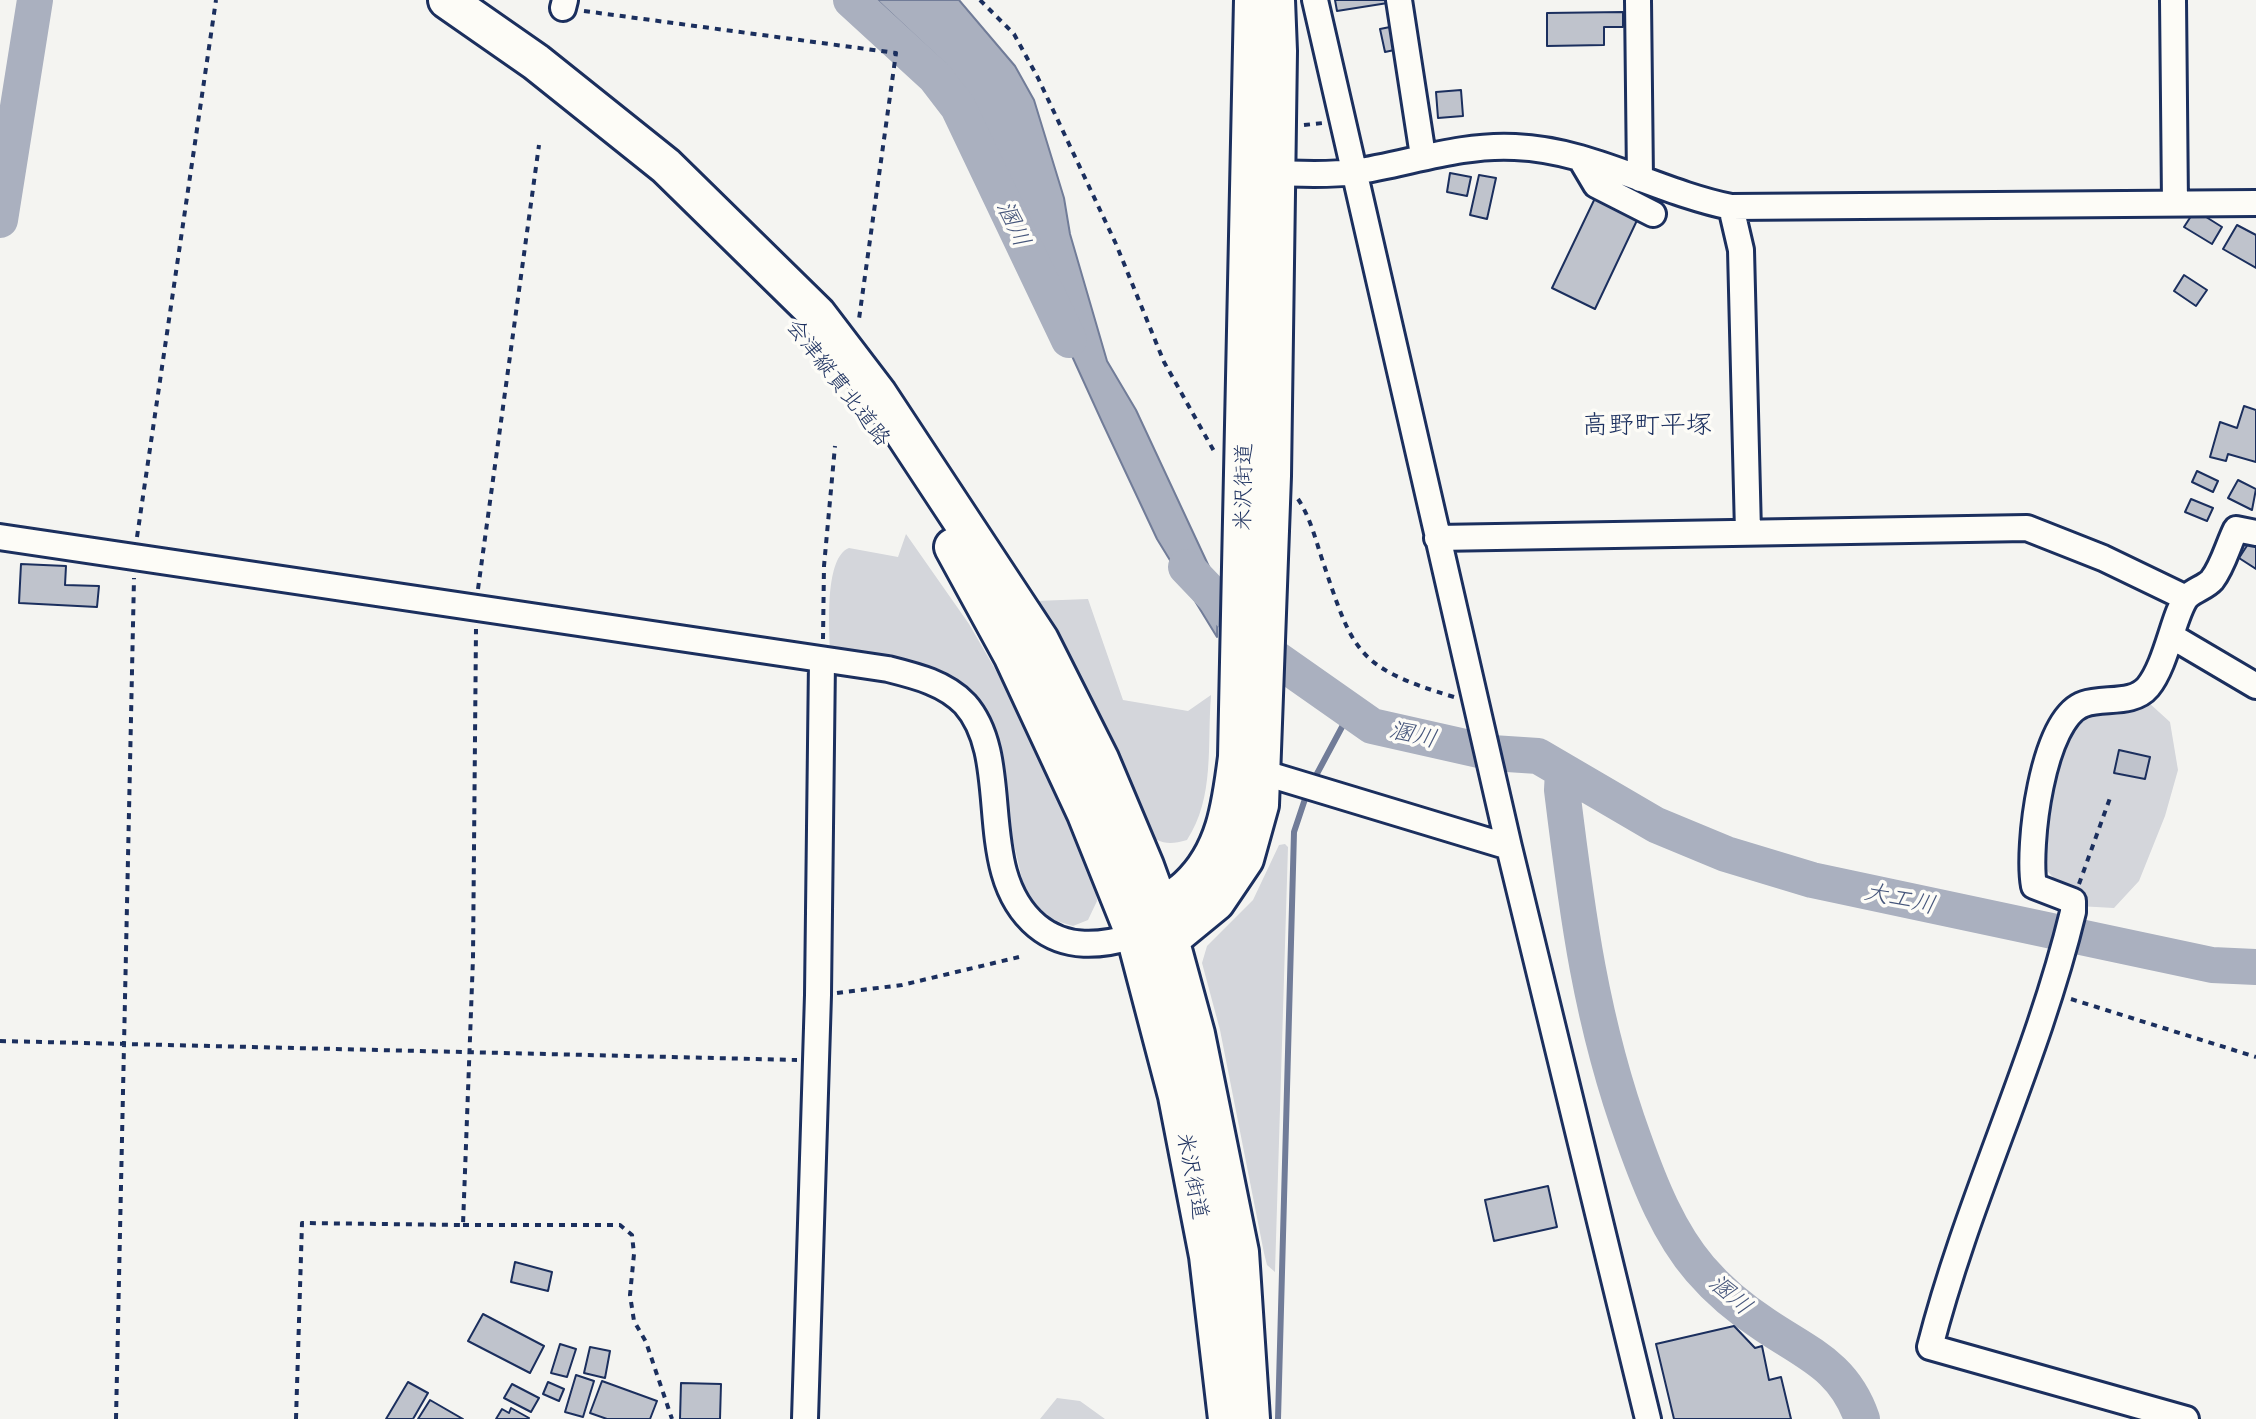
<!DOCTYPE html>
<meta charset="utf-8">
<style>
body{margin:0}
canvas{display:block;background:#f4f4f1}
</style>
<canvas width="2256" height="1419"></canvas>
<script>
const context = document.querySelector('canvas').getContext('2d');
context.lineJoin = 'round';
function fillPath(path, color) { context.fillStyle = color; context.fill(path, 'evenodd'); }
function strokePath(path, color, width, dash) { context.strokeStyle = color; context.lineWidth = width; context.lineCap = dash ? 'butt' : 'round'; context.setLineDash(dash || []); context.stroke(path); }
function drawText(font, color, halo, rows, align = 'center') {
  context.font = font + ' Delius,"Klee One",sans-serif'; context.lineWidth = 7; context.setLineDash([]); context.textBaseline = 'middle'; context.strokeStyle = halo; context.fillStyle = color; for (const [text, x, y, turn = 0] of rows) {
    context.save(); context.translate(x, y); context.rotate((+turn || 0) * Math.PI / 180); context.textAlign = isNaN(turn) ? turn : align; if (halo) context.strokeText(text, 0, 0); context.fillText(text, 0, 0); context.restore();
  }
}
fillPath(new Path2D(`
 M906,534L969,624L1006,688L1050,773L1095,883L1097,901L1088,920L1073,926L1050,919L1025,892L985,719L889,662L830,648C829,625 825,557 849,548L898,557Z
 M1088,599L1123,700L1188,711L1211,695C1207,745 1215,797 1187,840C1167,846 1159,843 1143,831L1036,601Z
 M2103,698L2148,702L2170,722L2178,770L2165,816L2139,881L2114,908L2078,906L2044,867L2037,767L2063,725Z
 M1285,844L1288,847L1275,1272L1267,1265L1264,1253L1220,1030L1202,963L1207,946L1253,900L1279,845Z
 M1057,1398L1080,1401L1105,1419H1040Z`), '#d4d6db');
const water = new Path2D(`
 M877,0H959L1015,66L1034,100L1064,198L1070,234L1107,361L1136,410L1218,586L1217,637L1157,539L1103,424L1056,321L1030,231L972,108L945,64Z`);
fillPath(water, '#aab0bf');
strokePath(water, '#717c98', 2);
strokePath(new Path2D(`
 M1312,783L1350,712
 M1278,1419L1294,832L1307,793`), '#717c98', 6);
strokePath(new Path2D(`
 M851,0L935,77L958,107L1069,340
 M0,220L35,0
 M1186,567L1268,653L1372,726L1492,753L1538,756L1656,825L1726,854L1812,880L2212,965L2256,967
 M1563,771L1562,790C1577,913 1591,1022 1634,1140C1650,1185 1669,1233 1700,1269C1718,1290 1742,1310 1765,1325C1808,1354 1844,1366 1862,1419`), '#aab0bf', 36);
const building = new Path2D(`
 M1335,0H1394V2L1337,11Z
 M1623,12V27H1604V45L1547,46V13Z
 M1395,26L1399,49L1385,52L1380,29Z
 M1461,90L1463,116L1438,118L1436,92Z
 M1450,173L1471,177L1467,196L1447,192Z
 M1479,175L1496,178L1487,219L1470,215Z
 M1597,194L1640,214L1595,309L1552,288Z
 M2195,210L2222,227L2212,244L2184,227Z
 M2237,225L2256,235V268L2223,249Z
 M2184,275L2207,290L2196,306L2174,291Z
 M2244,406L2256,410V462L2228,454L2226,461L2210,457L2220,422L2237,428Z
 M2197,471L2218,481L2213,492L2192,482Z
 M2238,480L2256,489L2252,510L2228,498Z
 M2191,499L2213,508L2207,521L2185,512Z
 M2250,541L2256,545V569L2239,558Z
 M21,564L66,566L65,585L99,586L97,607L19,603Z
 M2119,750L2150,757L2145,779L2114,773Z
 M1548,1186L1557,1227L1494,1241L1485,1200Z
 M515,1262L552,1272L548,1291L511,1282Z
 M483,1314L544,1346L530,1373L468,1341Z
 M1734,1326L1755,1348L1762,1346L1769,1380L1781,1377L1791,1419H1674L1656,1344Z
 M560,1344L576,1349L567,1377L551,1373Z
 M590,1347L610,1351L605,1378L584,1373Z
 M576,1375L594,1381L583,1417L565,1412Z
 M602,1381L657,1401L650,1419H607L590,1413Z
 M408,1382L428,1393L413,1419H386Z
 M548,1382L564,1389L559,1401L543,1394Z
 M681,1383L721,1384L720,1419H680Z
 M512,1384L539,1398L531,1412L504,1398Z
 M430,1400L463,1419H418Z
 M511,1408L529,1418L528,1419H496L502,1409L509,1413Z`);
fillPath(building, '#bfc3cc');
strokePath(building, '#1b2f5e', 2);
const minor = new Path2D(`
 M1315,0L1509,847L1648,1419
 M1399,0L1423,156
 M1638,0L1640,179
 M2173,0L2175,203
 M563,8L565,0
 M1580,158L1596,185L1653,214
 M1262,173C1292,173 1324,176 1354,172C1408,164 1460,144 1515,147C1592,150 1657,192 1731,207L2256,203
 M1731,207L1741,250L1748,532
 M0,537L888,669C916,676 945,683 965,704C1015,760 972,872 1037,926C1066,950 1101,946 1135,936
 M1437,538L2027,528L2103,558L2186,598
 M2173,637L2256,686
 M1261,772L1509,847
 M805,1419L818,995L822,661
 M2186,1419L1930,1347C1968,1198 2037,1061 2073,912V901L2034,886C2027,848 2042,718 2084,704C2104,697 2133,705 2148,687C2167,664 2174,612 2187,597C2194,590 2206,587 2212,580C2223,566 2228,545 2236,529L2256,533`);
const highway = new Path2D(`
 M447,0L536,62L666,166L817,314L878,394L1040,640L1100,759L1145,866L1166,924L1196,1034L1240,1252L1251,1419
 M953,547L1012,655L1086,814L1135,936L1177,1096L1208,1256L1227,1419
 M1146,922C1161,900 1171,903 1188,887C1225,853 1231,805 1237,757L1253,0
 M1145,937L1177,934L1216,902L1245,859L1260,805L1272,476L1278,51L1276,0`);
strokePath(minor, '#1b2f5e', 30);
strokePath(highway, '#1b2f5e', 42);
strokePath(new Path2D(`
 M980,0L1014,34L1038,78L1116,244L1164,362L1215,453
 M584,11L896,53L859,319
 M1304,125L1323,123
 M1298,499C1309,515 1315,537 1321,556C1353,651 1354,667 1454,697
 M137,537L216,0
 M478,589L539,145
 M823,639L824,566L835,446
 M2079,884L2110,798
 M837,993L902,985L1019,957
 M2071,999L2256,1057
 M0,1041L797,1060
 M463,1225H620L632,1235L634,1254L630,1295L634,1321L646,1342L672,1419
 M116,1419L134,578
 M296,1419L302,1223L463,1225L473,958L476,629`), '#1b2f5e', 4, [6, 6]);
strokePath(minor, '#fdfcf7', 24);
strokePath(highway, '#fdfcf7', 36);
drawText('22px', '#1b2f5e', '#fdfcf7', [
 ["会津縦貫北道路",838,383,52],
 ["米沢街道",1244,487,-89],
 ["米沢街道",1192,1176,79]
]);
drawText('italic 24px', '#46567b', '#fdfcf7', [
 ["溷川",1013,224,65],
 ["溷川",1413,735,13],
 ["大工川",1900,899,12],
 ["溷川",1730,1295,41]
]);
drawText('26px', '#1b2f5e', '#fdfcf7', [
 ["高野町平塚",1647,426]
]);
</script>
